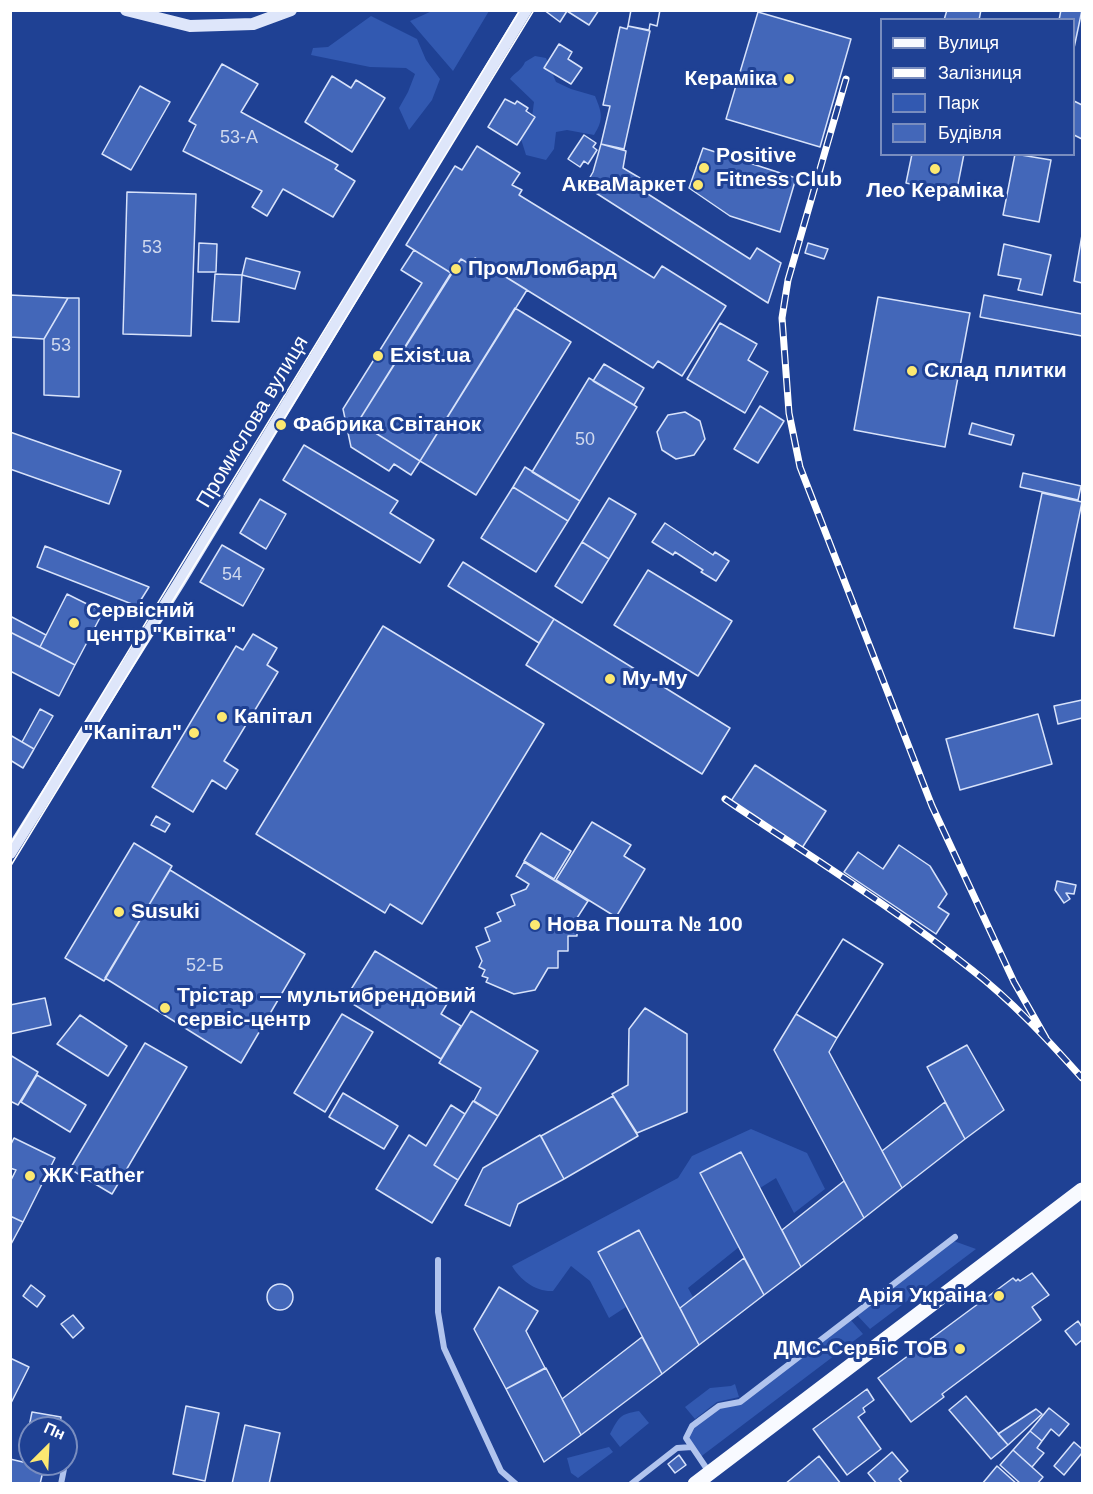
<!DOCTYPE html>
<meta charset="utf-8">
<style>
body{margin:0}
#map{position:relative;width:1093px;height:1494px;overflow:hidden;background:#1f4194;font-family:Arial,sans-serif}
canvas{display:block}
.frame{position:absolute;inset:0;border:12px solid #fff;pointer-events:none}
.legend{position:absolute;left:880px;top:18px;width:195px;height:138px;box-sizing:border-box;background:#1f4194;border:2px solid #798dbf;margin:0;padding:8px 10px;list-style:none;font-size:18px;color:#fff}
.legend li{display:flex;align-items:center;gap:12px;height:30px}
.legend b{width:30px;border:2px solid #798dbf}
.north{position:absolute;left:18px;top:1416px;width:60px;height:60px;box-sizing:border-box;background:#1f4194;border:2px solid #798dbf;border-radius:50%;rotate:24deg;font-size:16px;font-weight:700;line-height:24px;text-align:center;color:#fff}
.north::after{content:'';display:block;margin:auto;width:21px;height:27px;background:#fce871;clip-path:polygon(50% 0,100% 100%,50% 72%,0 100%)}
</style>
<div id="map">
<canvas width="1093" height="1494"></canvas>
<div class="frame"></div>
<ul class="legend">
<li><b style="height:8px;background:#f8faff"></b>Вулиця</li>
<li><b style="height:8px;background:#fff"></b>Залізниця</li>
<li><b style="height:16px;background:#3259b1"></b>Парк</li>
<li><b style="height:16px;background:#4367b9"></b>Будівля</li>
</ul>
<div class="north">Пн</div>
</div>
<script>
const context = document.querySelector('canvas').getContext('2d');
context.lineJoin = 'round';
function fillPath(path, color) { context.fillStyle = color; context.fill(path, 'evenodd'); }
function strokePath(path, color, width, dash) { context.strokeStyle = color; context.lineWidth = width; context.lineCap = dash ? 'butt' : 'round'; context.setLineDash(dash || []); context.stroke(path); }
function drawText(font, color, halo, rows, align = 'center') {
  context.font = font + ' Arial,sans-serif'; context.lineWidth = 6; context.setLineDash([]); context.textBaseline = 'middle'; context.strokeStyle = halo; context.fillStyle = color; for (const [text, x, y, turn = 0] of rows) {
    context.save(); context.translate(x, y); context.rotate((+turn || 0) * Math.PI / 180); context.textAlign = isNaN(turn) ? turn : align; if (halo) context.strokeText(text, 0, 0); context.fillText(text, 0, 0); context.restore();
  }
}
fillPath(new Path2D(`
 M432,11H489L453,71L410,21Z
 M371,16L417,39L426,60L440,79L432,100L409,130L399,108L408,92L415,74L406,68L370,67L311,55L313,48L328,47Z
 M535,56L546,58L556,82L571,89L595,96C602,113 604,119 594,135L567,130L556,132L554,149L546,160L526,155L521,139L531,124L534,102L510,79C515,72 522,70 525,62Z
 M751,1129L807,1153L825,1189L794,1213L776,1178L760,1188L741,1152L701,1173L739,1247L688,1288L693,1297L679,1308L639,1230L599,1252L626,1307L609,1318L590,1281L571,1266L553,1291C536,1292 520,1280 512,1266L678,1178L692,1156Z
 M951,1240L976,1249L870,1329L856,1314Z
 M850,1319L863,1334L699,1458L686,1438L689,1432L719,1406L740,1402Z
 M735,1384L739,1397L717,1402L695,1419L685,1407L710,1388L731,1386Z
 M639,1411L649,1423L620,1447L610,1434C619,1417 620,1414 639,1411Z
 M609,1447L613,1452L582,1475L578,1478L571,1473L567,1458Z`), '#3259b1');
const building = new Path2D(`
 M544,10H599L589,25L567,11L560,22Z
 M631,10H660L657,26L650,24L649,30L628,26Z
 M631,10H660L657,26L650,24L649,30L628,26Z
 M947,10H981L979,20H944Z
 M1061,10H1082L1074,48V20H1059Z
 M758,12L851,39L820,147L726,119Z
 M628,26L650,31L624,149L601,144L610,106L603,105L620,27L627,29Z
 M559,44L572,52L568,59L582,68L571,84L544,68Z
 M222,64L258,84L241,112L338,165L335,169L355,181L333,217L283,189L267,216L252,207L262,191L183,151L196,125L189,121Z
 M332,76L351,88L356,80L385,98L352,152L305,122Z
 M140,86L170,102L131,170L102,154Z
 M505,99L515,104L517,101L528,108L526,111L535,117L517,145L488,127Z
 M1074,101L1082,105V139L1074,135Z
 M584,135L596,143L593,147L597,150L588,164L584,161L580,167L568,159Z
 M601,144L626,151L623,168L645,181L640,189L750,259L757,248L781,263L768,303L585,186L593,172Z
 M477,146L520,173L512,185L522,190L519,195L654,278L662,266L726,306L682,376L658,361L653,368L475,258L471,265L461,259L451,273L406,245L455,166L462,170Z
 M703,148L796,178L780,232L730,216L689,188Z
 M912,154H964L956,194L906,183Z
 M1015,154L1051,160L1039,222L1003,215Z
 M127,192L196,194L191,336L123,334Z
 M1082,235V283L1074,281Z
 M199,243L217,244L216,272H198Z
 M808,243L828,249L824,259L805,253Z
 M1004,244L1051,255L1042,295L1018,290L1021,279L998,275Z
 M414,250L451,273L358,422L420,461L411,475L394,464L389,471L351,447L343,409L422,283L401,270Z
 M246,258L300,272L295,289L242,275Z
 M475,258L527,290L420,461L358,422L461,259L471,265Z
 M215,274L242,275L239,322L212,321Z
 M10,295L68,298L44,339L10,337Z
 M984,295L1082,314V336L980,317Z
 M878,297L970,313L945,447L854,430Z
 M68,298H79V397L44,395V339Z
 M515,308L571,342L476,495L420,461Z
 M720,323L757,344L748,360L768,372L745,413L687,379Z
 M604,364L644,388L634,405L593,381Z
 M589,378L637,407L580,501L532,472Z
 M760,406L784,421L758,463L734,449Z
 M685,412L700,421L705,439L694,455L676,459L662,450L657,432L668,415Z
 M972,423L1014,435L1011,445L969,434Z
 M10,432L121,471L109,504L10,469Z
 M304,445L398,501L390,513L434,540L420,563L283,480Z
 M525,467L580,501L568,521L513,487Z
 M1023,473L1081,486L1078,500L1020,487Z
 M513,487L568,521L536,572L481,538Z
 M1042,493L1082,502L1054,636L1014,628Z
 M609,498L636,514L609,559L582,542Z
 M260,499L286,514L266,549L240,533Z
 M665,523L713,555L715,552L729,561L716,581L701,572L703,570L675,552L673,555L652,542Z
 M582,542L609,559L582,603L555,586Z
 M222,545L264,569L243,606L200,582Z
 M45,546L149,587L137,606L37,567Z
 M463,562L554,619L539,643L448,586Z
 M648,570L732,621L698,676L614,625Z
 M67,594L103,612L75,665L40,647Z
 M10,616L46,635L40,647L10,632Z
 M554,619L730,728L702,774L526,665Z
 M383,626L544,724L422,924L390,904L385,913L256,834Z
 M10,632L75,665L59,696L10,671Z
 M253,634L277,648L267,665L278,672L224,761L238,770L226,789L212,780L193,812L152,787L236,646L243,650Z
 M1082,700V718L1058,724L1054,706Z
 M40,709L53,716L34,749L22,742Z
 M1038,714L1052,764L960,790L946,739Z
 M10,735L34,749L23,768L10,760Z
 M755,765L826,811L802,848L731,801Z
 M156,816L170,824L165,832L151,825Z
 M592,822L631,845L624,856L645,869L616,917L556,880Z
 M541,833L571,851L554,879L524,861Z
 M134,843L172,866L104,981L65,958Z
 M899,845L930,866L947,894L938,907L949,914L936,934L844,872L858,852L883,869Z
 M524,862L588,901L577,918V936H568V951H558V968H548L535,990L514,994L486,982L488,978L482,976L485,970L479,967L482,961L476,947L490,941L485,928L501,921L497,913L515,905L511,895L526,889L529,884L516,876Z
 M170,870L305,954L241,1063L105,978Z
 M1057,881L1076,885L1074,894L1066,893L1070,899L1064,903L1055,890Z
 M843,939L883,964L837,1038L796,1014Z
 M843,939L883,964L837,1038L796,1014Z
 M375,951L451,997L441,1014L461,1026L441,1059L345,999Z
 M45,998L51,1025L10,1034V1005Z
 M645,1008L687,1034V1112L637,1133L612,1094L628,1085L629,1029Z
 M471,1011L538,1051L498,1116L474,1101L481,1088L439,1063Z
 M342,1014L373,1032L325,1112L294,1093Z
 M796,1014L837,1038L829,1052L902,1188L864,1218L774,1050Z
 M80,1015L127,1046L108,1076L57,1044Z
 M145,1043L187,1067L112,1194L70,1169Z
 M967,1045L1004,1110L965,1139L927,1067Z
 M10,1055L38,1072L18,1105L10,1101Z
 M37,1075L86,1105L70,1132L21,1102Z
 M343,1093L398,1126L384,1149L329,1117Z
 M613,1096L638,1136L564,1179L541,1136Z
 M473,1101L498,1116L458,1180L434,1165Z
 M945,1102L965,1139L902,1188L882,1151Z
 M451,1105L465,1114L434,1165L458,1180L432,1223L376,1189L409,1135L426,1146Z
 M540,1135L564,1179L518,1204L510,1226L465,1205L483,1168Z
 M14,1138L55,1158L23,1222L10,1216V1182L16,1170L10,1168V1146Z
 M741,1152L801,1267L764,1295L700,1173Z
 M844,1181L864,1218L801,1267L782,1230Z
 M10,1216L23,1222L10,1246Z
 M639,1230L699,1345L662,1374L598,1252Z
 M744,1258L764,1295L699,1345L680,1308Z
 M1032,1273L1049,1295L1032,1307L1041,1320L942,1394L944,1397L911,1422L878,1378L1013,1278L1016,1281L1018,1279L1020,1281Z
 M267 1297a13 13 0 1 1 26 0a13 13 0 1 1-26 0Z
 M31,1285L45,1296L37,1307L23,1296Z
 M499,1287L538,1311L526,1331L545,1368L506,1389L474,1329Z
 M73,1315L84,1328L73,1338L61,1324Z
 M1078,1321L1082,1327V1340L1076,1345L1065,1331Z
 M642,1337L662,1374L581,1435L562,1399Z
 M10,1358L29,1367L10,1405Z
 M546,1368L581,1435L544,1462L506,1389Z
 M867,1389L874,1400L863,1408L865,1412L858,1417L881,1449L847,1475L813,1429Z
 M966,1396L1008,1445L991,1459L949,1410Z
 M186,1406L219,1413L205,1481L173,1474Z
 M1049,1408L1069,1424L1059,1436L1051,1429L1042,1441L1030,1431Z
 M1036,1409L1042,1414L1008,1445L998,1434Z
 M32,1412L61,1417L59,1428H30V1443L26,1442Z
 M245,1425L280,1433L269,1484H232Z
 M1030,1431L1042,1441L1037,1448L1044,1453L1032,1467L1013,1450Z
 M1074,1442L1082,1449V1453L1064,1475L1054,1466Z
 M1013,1450L1043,1477L1037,1484H1021L1000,1465Z
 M892,1452L908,1471L899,1479L903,1484H877L868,1473Z
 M679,1455L686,1465L675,1473L668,1464Z
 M819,1456L841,1484H785Z
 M10,1459L44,1467L40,1484H10Z
 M997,1466L1017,1484H982Z`);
fillPath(building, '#4367b9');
strokePath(building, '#d7e2fa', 1.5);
strokePath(new Path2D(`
 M438,1260V1312L444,1348L501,1471L516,1484
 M66,1456V1454
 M709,1472L686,1438L692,1426L719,1406L740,1402L955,1237
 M61,1484L65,1464
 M631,1484L677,1448L692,1447`), '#b1c4ee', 6);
strokePath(new Path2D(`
 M126,10L190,26L253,24L291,10
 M10,853L179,583L526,10`), '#dee6fa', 12);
strokePath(new Path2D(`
 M695,1484L1082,1190`), '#f8faff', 15);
strokePath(new Path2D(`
 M10,845L520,10
 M10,867L534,10`), '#fff', 1.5);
const rail = new Path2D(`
 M846,79L788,280L782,318L789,413L800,467L932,806L1014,982L1046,1038
 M725,799C808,855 894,908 972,970C1012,1001 1048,1040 1082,1078`);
strokePath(rail, '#fff', 7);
strokePath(rail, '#1f4194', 4.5, [14]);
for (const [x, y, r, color] of [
 [789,79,6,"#fce871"],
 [704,168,6,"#fce871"],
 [935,169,6,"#fce871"],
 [698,185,6,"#fce871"],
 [456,269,6,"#fce871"],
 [378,356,6,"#fce871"],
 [912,371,6,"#fce871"],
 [281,425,6,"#fce871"],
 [74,623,6,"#fce871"],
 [610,679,6,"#fce871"],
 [222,717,6,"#fce871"],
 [194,733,6,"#fce871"],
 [119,912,6,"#fce871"],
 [535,925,6,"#fce871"],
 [165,1008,6,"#fce871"],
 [30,1176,6,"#fce871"],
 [999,1296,6,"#fce871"],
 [960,1349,6,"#fce871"]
]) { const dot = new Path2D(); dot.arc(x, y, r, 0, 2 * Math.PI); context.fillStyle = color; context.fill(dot); strokePath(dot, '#1f4194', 2); }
drawText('18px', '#d0d9ee', null, [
 ["53-А",239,138],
 ["53",152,248],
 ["53",61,346],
 ["50",585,440],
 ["54",232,575],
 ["52-Б",205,966]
]);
drawText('bold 21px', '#fff', '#1f4194', [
 ["Кераміка",777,79,"right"],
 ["Positive",716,156],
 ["Fitness Club",716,180],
 ["АкваМаркет",686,185,"right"],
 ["Лео Кераміка",935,191,"center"],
 ["ПромЛомбард",468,269],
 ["Exist.ua",390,356],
 ["Склад плитки",924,371],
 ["Фабрика Світанок",293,425],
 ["Сервісний",86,611],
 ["центр \"Квітка\"",86,635],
 ["Му-Му",622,679],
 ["Капітал",234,717],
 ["\"Капітал\"",182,733,"right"],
 ["Susuki",131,912],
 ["Нова Пошта № 100",547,925],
 ["Трістар — мультибрендовий",177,996],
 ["сервіс-центр",177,1020],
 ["ЖК Father",42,1176],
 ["Арія Украіна",987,1296,"right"],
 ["ДМС-Сервіс ТОВ",948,1349,"right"]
], 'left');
drawText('21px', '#fff', '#1f4194', [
 ["Промислова вулиця",253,422,-59]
]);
</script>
